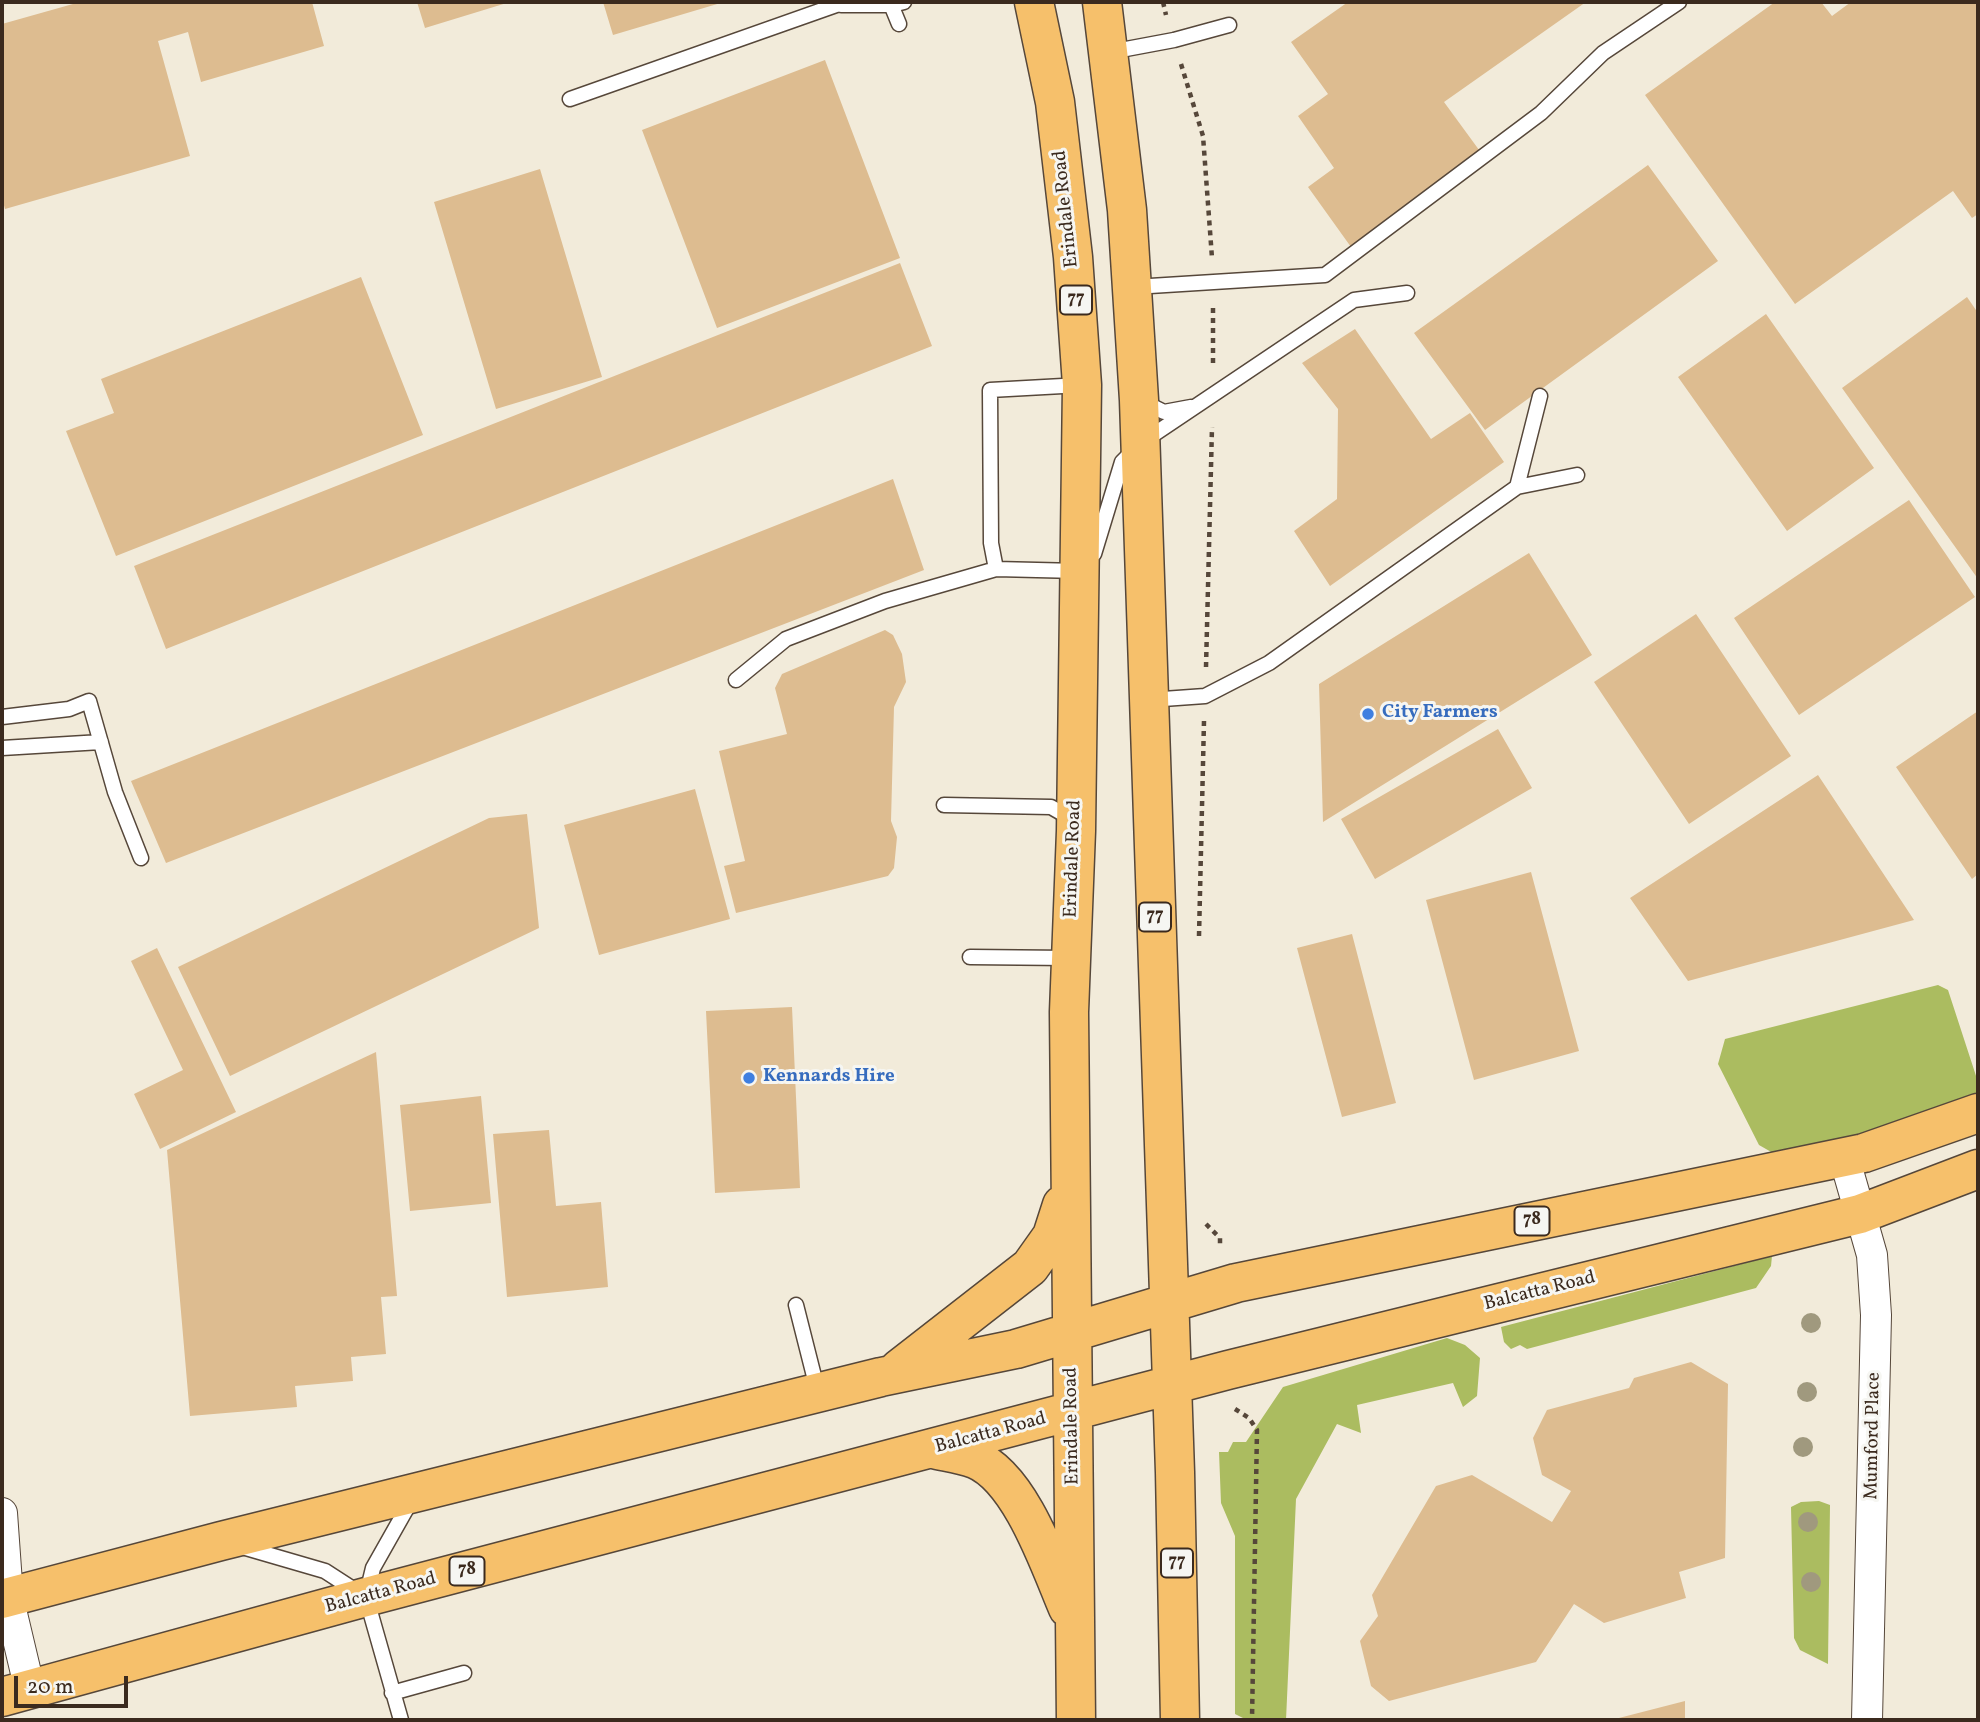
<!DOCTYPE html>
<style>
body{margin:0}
#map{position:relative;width:1980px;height:1722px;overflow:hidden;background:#f2ebda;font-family:Vollkorn,serif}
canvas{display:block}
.frame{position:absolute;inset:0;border:4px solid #3b2a1e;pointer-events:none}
.scale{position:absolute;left:14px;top:1676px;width:114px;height:32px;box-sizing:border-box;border:4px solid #3b2a1e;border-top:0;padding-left:9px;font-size:21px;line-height:24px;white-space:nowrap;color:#3b2a1e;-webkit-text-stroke:5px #f6f6f2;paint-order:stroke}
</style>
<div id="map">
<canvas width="1980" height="1722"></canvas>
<div class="frame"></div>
<div class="scale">20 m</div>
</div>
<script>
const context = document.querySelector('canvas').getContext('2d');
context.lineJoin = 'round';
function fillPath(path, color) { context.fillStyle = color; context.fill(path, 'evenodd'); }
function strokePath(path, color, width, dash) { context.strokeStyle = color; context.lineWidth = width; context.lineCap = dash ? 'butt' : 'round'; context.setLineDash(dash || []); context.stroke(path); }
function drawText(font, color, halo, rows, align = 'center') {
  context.font = font + ' Vollkorn,serif'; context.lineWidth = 6; context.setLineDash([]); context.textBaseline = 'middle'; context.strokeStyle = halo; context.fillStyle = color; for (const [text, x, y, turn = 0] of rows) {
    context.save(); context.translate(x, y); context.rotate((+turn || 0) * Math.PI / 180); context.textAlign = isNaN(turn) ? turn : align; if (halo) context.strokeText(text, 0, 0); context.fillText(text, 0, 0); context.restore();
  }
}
fillPath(new Path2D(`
 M1938,985L1948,990L1978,1082V1097L1971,1103L1780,1157L1759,1145L1718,1064L1725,1039Z
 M1772,1256L1771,1266L1756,1288L1527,1349L1520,1345L1511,1349L1504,1342L1501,1327Z
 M1447,1338L1465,1345L1480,1358L1477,1396L1463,1407L1453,1383L1357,1405L1361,1433L1337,1424L1296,1499L1286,1720H1247L1235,1714V1536L1221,1503L1219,1452H1228L1233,1442H1246L1283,1387Z
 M1819,1501L1830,1505L1828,1664L1800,1650L1794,1638L1791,1507L1801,1502Z`), '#abbc60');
fillPath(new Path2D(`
 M80,2H312L324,46L201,82L188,32L158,41L190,156L5,209L2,198V24Z
 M417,2H510L425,28Z
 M603,2H724L613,35Z
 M1348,2H1586L1444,102L1482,154L1351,247L1308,187L1334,168L1298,116L1328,94L1291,42Z
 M1775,2H1821L1832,16L1851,2H1978V214L1972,218L1953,191L1795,304L1645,95Z
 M825,60L900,258L717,328L642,130Z
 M1648,165L1718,261L1485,430L1414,333Z
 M540,169L602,377L496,409L434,202Z
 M900,263L932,346L166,649L134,566Z
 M361,277L423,435L116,556L66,431L114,413L101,379Z
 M1967,297L1978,313V579L1842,388Z
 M1766,314L1874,468L1787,531L1678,377Z
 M1355,329L1431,439L1470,413L1504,462L1330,586L1294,531L1337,499L1338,409L1302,363Z
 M893,479L924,570L166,863L131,781Z
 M1909,500L1975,597L1799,715L1734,618Z
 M1529,553L1592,655L1323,822L1319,684Z
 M1696,614L1791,756L1689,824L1594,682Z
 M885,630L893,635L902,654L906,682L894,707L891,821L897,837L894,868L888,876L736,913L724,866L745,861L719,751L787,734L775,688L782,674Z
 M1978,711V874L1972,879L1896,767Z
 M1498,729L1532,788L1375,879L1341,819Z
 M1818,775L1914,920L1688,981L1630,898Z
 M695,789L730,919L599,955L564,825Z
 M527,814L539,928L230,1076L178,967L489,818Z
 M1531,872L1579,1051L1474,1080L1426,900Z
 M1352,934L1396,1103L1342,1117L1297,948Z
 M157,948L236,1112L160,1149L134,1094L183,1070L131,961Z
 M792,1007L800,1188L715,1193L706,1011Z
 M376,1052L397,1296L381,1297L386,1354L351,1357L353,1381L295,1386L297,1407L190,1416L167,1150Z
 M481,1096L491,1203L410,1211L400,1105Z
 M549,1130L556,1206L601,1202L608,1287L507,1297L493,1134Z
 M1691,1362L1728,1384L1725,1558L1679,1572L1686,1598L1604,1623L1574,1604L1536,1662L1389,1701L1371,1686L1360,1641L1378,1616L1372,1595L1436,1486L1472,1475L1552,1522L1571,1491L1542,1475L1533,1438L1547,1410L1629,1388L1634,1378Z
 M1685,1701V1720H1616L1615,1719Z`), '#ddbc90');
const service = new Path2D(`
 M890,2L899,24
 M841,5H892L904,2
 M1110,52L1174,40L1229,25
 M570,99L845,2
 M1134,287L1325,275L1541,113L1603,53L1679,2
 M1144,402L1164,412L1191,407
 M1517,487L1540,396
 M1094,554L1122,462L1141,443L1354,300L1407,293
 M996,569L991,543L990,390L1081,385
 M736,680L786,639L885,601L996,569L1078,571
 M1149,700L1205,696L1269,663L1517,487L1577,475
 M2,717L69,709L89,701L115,792L141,858
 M2,748L101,742
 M944,805L1051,807L1065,815L1069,822
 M970,957L1069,958
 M796,1305L818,1392
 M239,1546L325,1571L359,1593
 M392,1693L464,1673
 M401,1720L366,1597L373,1568L412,1499`);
const minor = new Path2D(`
 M1844,1157L1872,1255L1876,1315L1867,1720
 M2,1513L8,1597L30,1690`);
const primary = new Path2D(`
 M1034,2L1055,102L1073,257L1082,385L1076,831L1069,1012L1076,1720
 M1102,2L1127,210L1139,400L1175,1472L1180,1720
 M899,1369L1030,1267L1052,1236L1062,1205
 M933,1449C946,1452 962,1454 975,1459C1021,1478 1050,1566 1068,1608
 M2,1599L221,1541L881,1377L1016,1349L1236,1283L1864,1153L1978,1113
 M2,1697L366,1597L1228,1370L1860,1214L1978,1169`);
strokePath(service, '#56473a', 17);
strokePath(minor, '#56473a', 32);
strokePath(primary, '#56473a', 41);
strokePath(new Path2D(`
 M1163,2L1166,15
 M1181,64L1203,136L1212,258
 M1213,363V308
 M1206,667L1212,427
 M1199,936L1204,721
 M1206,1224L1220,1238V1248
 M1235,1409L1249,1418L1257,1430L1252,1720`), '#56473a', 4.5, [5, 5]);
strokePath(service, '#fff', 14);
strokePath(minor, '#fff', 30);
strokePath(primary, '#f6c06b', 38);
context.fillStyle = '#a0997e';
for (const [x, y] of [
 [1811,1323],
 [1807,1392],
 [1803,1447],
 [1808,1522],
 [1811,1582]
]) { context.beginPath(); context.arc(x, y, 10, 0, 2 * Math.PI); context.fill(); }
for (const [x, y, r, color] of [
 [1368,714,7,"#3f7fe0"],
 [749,1078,7,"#3f7fe0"]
]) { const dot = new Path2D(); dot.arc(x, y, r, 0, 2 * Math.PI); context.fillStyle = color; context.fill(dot); strokePath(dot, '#f6f6f2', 2.5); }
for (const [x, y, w] of [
 [1076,300,32],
 [1155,917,32],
 [1532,1221,35],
 [1177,1563,32],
 [467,1571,35]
]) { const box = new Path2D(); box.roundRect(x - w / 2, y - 14.5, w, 29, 5); context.fillStyle = '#f6f6f2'; context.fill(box); strokePath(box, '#3b2a1e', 2); }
drawText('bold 18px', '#3b2a1e', null, [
 ["77",1076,300],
 ["77",1155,917],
 ["78",1532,1221],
 ["77",1177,1563],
 ["78",467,1571]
]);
drawText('19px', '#3b2a1e', '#f6f6f2', [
 ["Erindale Road",1067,209,-96],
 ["Erindale Road",1074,859,-88],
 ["Balcatta Road",1540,1292,-14],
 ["Erindale Road",1073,1426,-91],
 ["Balcatta Road",991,1434,-15],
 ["Mumford Place",1874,1436,-89],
 ["Balcatta Road",381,1594,-15]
]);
drawText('bold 19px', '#366cbe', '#f6f6f2', [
 ["City Farmers",1382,714],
 ["Kennards Hire",763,1078]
], 'left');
</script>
